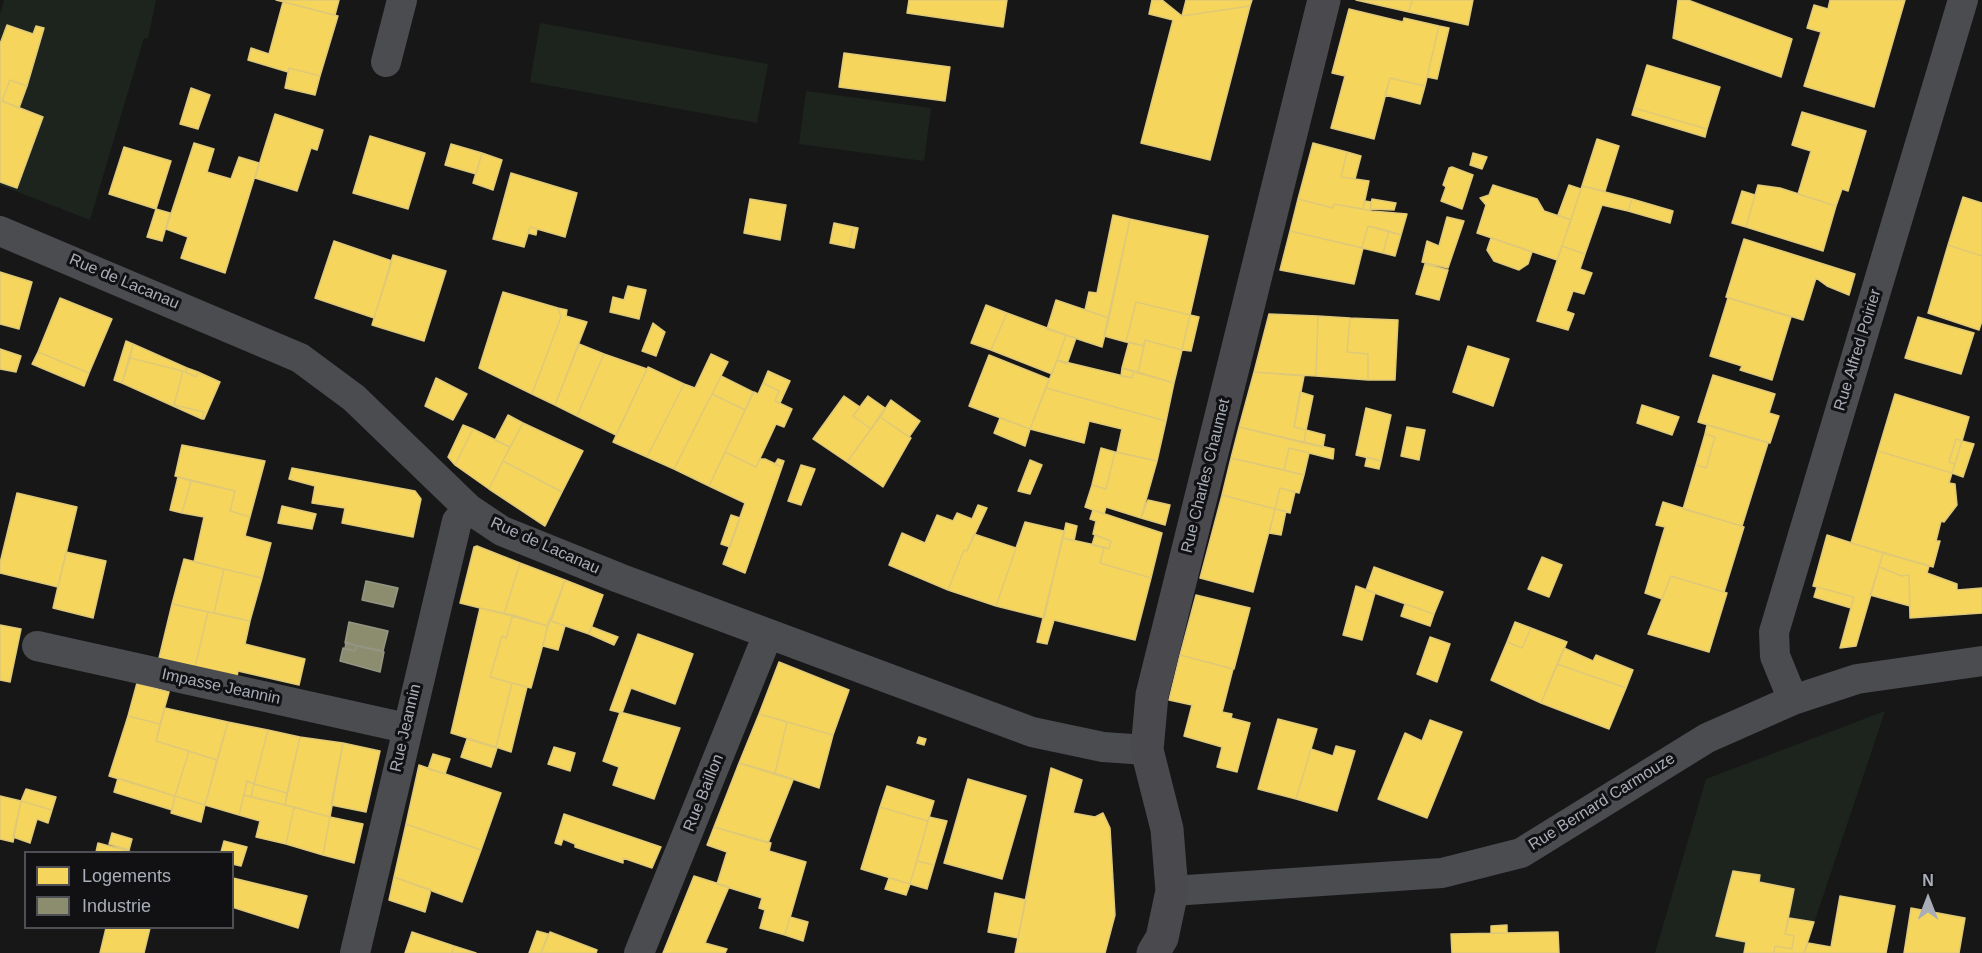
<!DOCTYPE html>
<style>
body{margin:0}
#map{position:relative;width:1982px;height:953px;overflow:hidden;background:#171717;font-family:Arial,sans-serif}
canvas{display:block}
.legend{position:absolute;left:24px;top:851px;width:210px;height:78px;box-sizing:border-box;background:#111113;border:2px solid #4d4f55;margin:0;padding:8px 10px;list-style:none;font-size:18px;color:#a8adb8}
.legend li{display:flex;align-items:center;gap:12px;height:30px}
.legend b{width:30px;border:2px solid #4d4f55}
.north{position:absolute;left:1898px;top:869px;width:60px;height:60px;-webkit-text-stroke:4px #111113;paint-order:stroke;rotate:0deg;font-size:16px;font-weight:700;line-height:24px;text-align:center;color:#a8adb8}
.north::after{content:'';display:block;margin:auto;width:21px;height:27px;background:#a8adb8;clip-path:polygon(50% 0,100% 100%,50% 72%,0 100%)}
</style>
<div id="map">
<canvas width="1982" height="953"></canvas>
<ul class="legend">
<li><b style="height:16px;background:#f6d55c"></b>Logements</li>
<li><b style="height:16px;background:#8c8c6e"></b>Industrie</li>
</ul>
<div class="north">N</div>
</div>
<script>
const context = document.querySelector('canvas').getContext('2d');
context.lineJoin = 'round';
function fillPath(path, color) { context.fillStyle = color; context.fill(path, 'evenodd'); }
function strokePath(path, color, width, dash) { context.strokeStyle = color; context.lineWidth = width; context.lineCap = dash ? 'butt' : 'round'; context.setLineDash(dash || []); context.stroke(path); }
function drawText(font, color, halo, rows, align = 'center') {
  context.font = font + ' Arial,sans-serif'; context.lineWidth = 6; context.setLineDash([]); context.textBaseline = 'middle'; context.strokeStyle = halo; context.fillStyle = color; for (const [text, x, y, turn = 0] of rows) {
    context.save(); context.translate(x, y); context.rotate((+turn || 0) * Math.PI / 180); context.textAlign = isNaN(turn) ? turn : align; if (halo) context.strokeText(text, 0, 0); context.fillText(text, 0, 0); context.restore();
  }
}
fillPath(new Path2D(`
 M4,0H156L148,39L144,38L90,220L0,185V15Z
 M540,23L768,64L757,123L530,82Z
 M806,91L931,108L924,161L799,144Z
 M1885,711L1804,953H1655L1706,779Z`), '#1d241e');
const homes = new Path2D(`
 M276,0H339L335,15Z
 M909,0H1007L1003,27L907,13Z
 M1152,0H1162L1182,16L1250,6L1210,160L1141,143L1173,20L1149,14Z
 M1186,0H1252L1250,6L1182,16Z
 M1356,0H1412L1409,12Z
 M1412,0H1473L1468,25L1409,12Z
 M1678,0H1688L1792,39L1781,77L1673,38Z
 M1830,0H1905L1874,107L1804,86L1821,32L1807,28L1814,5L1828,9Z
 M283,2L338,16L320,76L289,68L288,72L248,60L251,48L269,54Z
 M1349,9L1403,22L1404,18L1439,26L1425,86L1390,78L1374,139L1331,128L1345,76L1332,73Z
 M7,25L33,34L36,26L44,28L27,86L10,80L2,101L43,117L17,188L0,182V44Z
 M1439,26L1449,28L1437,79L1427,77Z
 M844,53L950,67L945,101L839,87Z
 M1647,65L1720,87L1707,129L1634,108Z
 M289,68L320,76L315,95L285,88Z
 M1390,78L1425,86L1420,104L1385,95Z
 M10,80L27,86L19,108L2,101Z
 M191,88L210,95L198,129L180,124Z
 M1634,108L1707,129L1705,137L1632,115Z
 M1802,112L1866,131L1848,191L1842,189L1836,206L1798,194L1811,151L1792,145Z
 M275,114L323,130L317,150L311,148L297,191L255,178Z
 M370,136L425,153L408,209L353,193Z
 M1597,139L1619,146L1605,191L1582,186Z
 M194,143L214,149L207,172L231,179L239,157L259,163L225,273L181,258L188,237L166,229Z
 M1313,143L1347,152L1341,177L1369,181L1363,209L1334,204L1333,208L1298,199Z
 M451,144L482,153L476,174L445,165Z
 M124,147L171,161L156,209L109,194Z
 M1347,152L1361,156L1355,179L1341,177Z
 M482,153L502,160L493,190L473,183Z
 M1473,153L1487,157L1482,169L1470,165Z
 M1452,167L1473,175L1462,209L1441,201L1446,187L1443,185L1449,168Z
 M511,173L577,193L565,237L530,227L524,247L493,239Z
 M1493,185L1537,199L1544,211L1571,220L1557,260L1477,233L1486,205L1480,198L1489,195Z
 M1569,185L1581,189L1571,220L1558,215Z
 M1758,185L1780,188L1836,206L1823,251L1746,227Z
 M1582,186L1632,199L1628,211L1602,205L1585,254L1562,246Z
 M1742,191L1755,195L1746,227L1732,223Z
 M1963,197L1982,203V256L1948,245Z
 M750,199L786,205L780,240L744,233Z
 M1298,199L1333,208L1334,204L1372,211L1407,214L1401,235L1368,226L1362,248L1290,231Z
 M1372,199L1396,203L1394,210L1370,209Z
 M1632,199L1673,211L1670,223L1628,211Z
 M1365,201L1371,202L1370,211L1363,209Z
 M156,209L170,213L162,241L147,237Z
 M1113,215L1130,219L1109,318L1085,310L1089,292L1097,293Z
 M1447,217L1464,221L1448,268L1422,262L1427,241L1439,246Z
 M1130,219L1208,236L1190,315L1136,302L1126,342L1104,336Z
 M834,223L853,227L849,247L830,243Z
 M1368,226L1389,231L1383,253L1362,248Z
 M530,227L537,229L536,235L528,233Z
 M853,227L858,228L854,248L849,247Z
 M1290,231L1363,248L1354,284L1280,270Z
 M1389,231L1401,235L1395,256L1383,253Z
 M1491,238L1532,252L1528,264L1519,270L1494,261L1487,250Z
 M1744,239L1855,274L1849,295L1827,286L1816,278L1803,320L1726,297Z
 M334,241L392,261L374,318L315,298Z
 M1948,245L1982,256V321L1979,330L1928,313Z
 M1562,246L1585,254L1580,269L1592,273L1584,294L1573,291L1566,311L1574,314L1568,330L1537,321Z
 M393,255L446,271L424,341L372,325Z
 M1425,264L1448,270L1439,300L1416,294Z
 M0,272L32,282L19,329L0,324Z
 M628,286L646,290L639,319L610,312L613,297L624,300Z
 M503,292L558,308L561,317L532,394L479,368Z
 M60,298L112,319L89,373L38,352Z
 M1728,298L1791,317L1772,380L1740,370L1742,366L1710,356Z
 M1056,300L1109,318L1102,347L1047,329Z
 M1136,302L1190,315L1182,350L1145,340L1144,346L1126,342Z
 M986,305L1007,313L991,350L971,343Z
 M558,308L567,310L566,316L587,322L555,405L532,394L561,317Z
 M1007,313L1066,335L1052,374L991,350Z
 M1269,314L1318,316L1316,376L1254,372Z
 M1190,315L1199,317L1191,351L1182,350Z
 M1318,316L1350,318L1347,352L1368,354V380L1316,376Z
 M1918,317L1974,333L1961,374L1905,358Z
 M1350,318L1398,320L1395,380H1368V354L1347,352Z
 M653,323L665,332L656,356L642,351Z
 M1066,335L1076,338L1067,364L1057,360Z
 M1145,340L1182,350L1174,383L1138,373Z
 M126,341L133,344L122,383L114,380Z
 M1129,342L1144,346L1138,373L1122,368Z
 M133,344L187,368L185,372L196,377L198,372L220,382L204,419H202L204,412L174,405L183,371L130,358Z
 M579,344L604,354L577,416L555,405Z
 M1468,346L1509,359L1493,406L1453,392Z
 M0,349L21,356L16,372L0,369Z
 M38,352L89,373L84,386L32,364Z
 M604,354L647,369L616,435L577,416Z
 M711,354L728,362L674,469L647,457L684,384L695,388Z
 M989,355L1049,379L1030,429L969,406Z
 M130,358L183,371L174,405L204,412L202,419L122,383Z
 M1057,360L1132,378L1134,371L1174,383L1166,421L1046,388Z
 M648,367L684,384L647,457L613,442Z
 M187,368L198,372L196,377L185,372Z
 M1122,368L1134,371L1132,378L1121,376Z
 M768,371L790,381L780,403L775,401L779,391L763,383Z
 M1254,372L1304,376L1294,427L1306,430L1304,443L1239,427Z
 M1713,375L1775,394L1769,413L1779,416L1770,443L1698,422Z
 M721,376L753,392L745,410L712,394Z
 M436,378L467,394L453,420L425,406Z
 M763,383L779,391L775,401L792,409L784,427L776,424L756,467L725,452L754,392L758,394Z
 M1046,388L1166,421L1157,461L1117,452L1122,429L1089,421L1084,443L1030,429Z
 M1300,392L1313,396L1306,430L1294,427Z
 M712,394L745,410L709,486L674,469Z
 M1895,394L1969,417L1962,441L1956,439L1949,462L1955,464L1952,473L1878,451Z
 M844,396L860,407L853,416L871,429L847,462L813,439Z
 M868,396L885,408L871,429L853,416Z
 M891,400L920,421L909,437L880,417Z
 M1642,405L1679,417L1672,435L1637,423Z
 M1366,408L1391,415L1381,461L1356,455Z
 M508,415L523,423L510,447L495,440Z
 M880,417L911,438L883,487L847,462Z
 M1000,418L1030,429L1025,446L994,433Z
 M523,423L583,451L562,492L503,461Z
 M463,425L473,429L455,465L448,457Z
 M1707,425L1768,443L1742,526L1683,509L1696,465L1706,468L1715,437L1705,434Z
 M1239,427L1334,449L1333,459L1289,448L1284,470L1231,458Z
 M1407,427L1425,430L1419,460L1401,456Z
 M473,429L510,447L489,489L455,465Z
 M1306,430L1325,435L1323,447L1304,443Z
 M1705,434L1715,437L1706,468L1696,465Z
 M1956,439L1962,441L1955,464L1949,462Z
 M1962,441L1974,444L1963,477L1952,473Z
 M182,445L265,461L250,517L230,511L235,491L175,476Z
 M1101,448L1115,452L1106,489L1092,485Z
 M1289,448L1309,453L1304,475L1284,470Z
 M1878,451L1952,473L1949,483L1955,484L1957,505L1944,522L1941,521L1936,541H1940L1933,567L1851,543Z
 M725,452L756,467L760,459H765L782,467L745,573L723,564L745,503L709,486Z
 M1115,452L1157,461L1141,518L1106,507L1104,514L1085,507L1092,485L1106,489Z
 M1367,457L1381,461L1379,469L1365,466Z
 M1231,458L1304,475L1299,493L1280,488L1275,509L1222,495Z
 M778,459L784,461L782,467L775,464Z
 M1030,460L1042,465L1030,494L1018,491Z
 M503,461L562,492L545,526L489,489Z
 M801,465L815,469L801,505L788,501Z
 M292,468L415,491L421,499L413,537L342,523L345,508L312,503L315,486L289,479Z
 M178,477L191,481L182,513L170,510Z
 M191,481L235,491L230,511L250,517L245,536L271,543L262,578L194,562L204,517L182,513Z
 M1280,488L1295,492L1290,513L1275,509Z
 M17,493L77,507L58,587L0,573V563Z
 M1222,495L1275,509L1253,592L1200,578Z
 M1148,500L1170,505L1165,525L1141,518Z
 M1663,502L1744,527L1724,592L1671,576L1662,599L1645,593L1665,527L1656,525Z
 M978,505L987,508L967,551L964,550L948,590L889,565L902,533L925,543L937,515L953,521L957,513L972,519Z
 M282,506L316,514L312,529L278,523Z
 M1275,509L1286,511L1281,535L1269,533Z
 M1093,510L1162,533L1151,578L1100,563L1104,547L1109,549L1111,541L1093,534L1096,521L1090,519Z
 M731,515L740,518L730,547L721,544Z
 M1025,522L1064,531L1044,618L996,606Z
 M1066,523L1077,526L1074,541L1063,538Z
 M974,534L1016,548L996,606L948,590L964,550L967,551Z
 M1095,535L1111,541L1109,549L1092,545Z
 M1827,535L1883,553L1856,646L1840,648L1854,597L1813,586Z
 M1063,538L1104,547L1100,563L1151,578L1135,640L1054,620L1047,644L1037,642Z
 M477,546L520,563L504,614L460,603L474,547Z
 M66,552L106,561L93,618L53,608Z
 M1883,553L1929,566L1927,573L1957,584V590L1982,588V613L1910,618L1909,575L1902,576L1879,567Z
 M1542,557L1562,565L1549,597L1528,589Z
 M184,559L224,569L214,613L172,604Z
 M520,563L565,580L548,626L504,614Z
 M1374,567L1443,592L1434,614L1366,590Z
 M1879,567L1902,576L1909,575L1910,606L1870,595Z
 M224,569L262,578L250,621L214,613Z
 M1671,576L1727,593L1709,652L1648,634Z
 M565,580L603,595L589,634L551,621Z
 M1356,586L1375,593L1362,640L1343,635Z
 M1817,587L1854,597L1851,608L1814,597Z
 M1196,595L1250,608L1234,669L1180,655Z
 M172,604L208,612L195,667L159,658Z
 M1405,604L1434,614L1430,626L1401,616Z
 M480,608L513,615L506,638L502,636L490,677L512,683L496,747L451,733Z
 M208,612L250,621L245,644L305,659L299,685L238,671L237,677L195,667Z
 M513,615L548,626L531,688L490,677L502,636L506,638Z
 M549,620L565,626L558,650L543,646Z
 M1515,622L1531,628L1522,648L1507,642Z
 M0,625L21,629L10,682L0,680Z
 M592,627L618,637L614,645L589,634Z
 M1531,628L1567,642L1541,703L1491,680L1507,642L1522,648Z
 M638,634L693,654L675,704L631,688L622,713L610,710Z
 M1430,637L1450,644L1437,682L1417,674Z
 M1564,648L1593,661L1596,655L1633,670L1626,688L1557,664Z
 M1180,655L1233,669L1222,712L1232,714L1231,718L1250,723L1237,772L1217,767L1222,747L1184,736L1192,705L1169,700Z
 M779,662L849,690L833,735L759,714Z
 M1557,664L1626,688L1609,729L1541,703Z
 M137,683L169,692L160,724L128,716Z
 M512,683L527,687L511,752L496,747Z
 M165,708L228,722L217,760L156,741Z
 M620,712L680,728L654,799L613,785L619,767L603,761Z
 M759,714L787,722L775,773L739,763Z
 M128,716L160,724L156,741L189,751L175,796L109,776Z
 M1278,719L1317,729L1296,799L1258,789Z
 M1430,720L1462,732L1427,818L1378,799L1405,733L1422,741Z
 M228,722L268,730L254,784L247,781L239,815L205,805Z
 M787,722L833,735L819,788L775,773Z
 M268,730L300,737L287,793L254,784Z
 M300,737L343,743L330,817L285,805Z
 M919,737L926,739L924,745L917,743Z
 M467,739L497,748L491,767L461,757Z
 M343,743L380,751L366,812L331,805Z
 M1336,746L1355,751L1337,811L1296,799L1311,749L1333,756Z
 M554,747L575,753L570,771L548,764Z
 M189,751L217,760L205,805L175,796Z
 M433,754L450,759L445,774L428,769Z
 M739,763L793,780L768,843L714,827Z
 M419,765L501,793L481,850L406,824Z
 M1051,768L1082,780L1073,813L1095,817L1103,813L1110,828L1115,915L1105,953H1015Z
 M118,778L175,796L172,810L114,792Z
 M968,779L1026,796L1002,879L944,863Z
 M247,781L254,784L251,797L244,795Z
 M254,784L287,793L285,805L251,797Z
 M887,786L934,801L928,821L880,807Z
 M26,789L56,797L52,810L21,801Z
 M244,795L294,807L286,844L256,837L260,821L239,815Z
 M0,796L21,801L13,842L0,839Z
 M175,796L205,805L201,822L171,813Z
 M21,801L52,810L48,823L37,819L30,843L13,837Z
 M294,807L330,817L323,855L286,844Z
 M880,807L928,821L910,884L861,869Z
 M564,814L661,847L652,868L623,858V863L575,847V844L563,839L561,845L555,843Z
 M330,817L363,824L354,863L323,855Z
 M929,817L947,821L934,865L917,861Z
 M406,824L481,850L462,902L394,877Z
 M714,827L771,843L769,851L806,862L785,935L760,928L765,910L759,908L762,898L717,884L727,852L707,845Z
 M112,833L132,839L129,850L109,844Z
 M224,841L247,847L241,866L232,864V852H221Z
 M98,843L132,852H96Z
 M917,861L934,865L927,889L910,884Z
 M1733,871L1760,875L1759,882L1794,889L1785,934L1794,936L1792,949L1775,946L1774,953H1744L1746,942L1716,936Z
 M694,876L729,887L705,943L727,949L725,953H663Z
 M394,877L431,890L425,912L389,900Z
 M233,878L307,896L298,928L232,907Z
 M889,878L910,884L906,895L885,889Z
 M995,893L1026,900L1018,938L988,932Z
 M1840,896L1895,906L1886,953H1804L1808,943L1831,947Z
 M1911,908L1965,918L1959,953H1904Z
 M790,917L808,922L803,941L785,935Z
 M1789,918L1814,922L1804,953H1774L1775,946L1792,949L1794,936L1785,934Z
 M1507,925V933H1491V926Z
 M106,928H150L144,953H100Z
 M537,931L548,934L541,953H529Z
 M412,932L454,946L452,953H405Z
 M550,932L597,950L596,953H541Z
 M1558,932L1559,953H1452L1451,934Z
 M454,946L476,953H452Z`);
fillPath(homes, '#f6d55c');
strokePath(homes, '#dfc978', 1.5);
const industry = new Path2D(`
 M366,581L398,588L393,607L362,600Z
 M349,622L388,631L383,651L345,643Z
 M346,642L357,646L355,651L345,649Z
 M357,646L384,652L380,672L340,661L343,648L355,651Z`);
fillPath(industry, '#8c8c6e');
strokePath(industry, '#949684', 1.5);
strokePath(new Path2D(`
 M386,62L402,0
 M0,231L300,358L354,398L469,509L502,531L619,578L1032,732L1103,747L1147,750
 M37,646L406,728
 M1793,700L1775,656L1774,632L1963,0
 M1172,891L1442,873L1521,853L1707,738L1793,700L1857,679L1982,661
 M355,953L457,521L469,509
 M639,953L768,634`), '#4b4c50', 30);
strokePath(new Path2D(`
 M1153,953L1162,938L1172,891L1167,829L1147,750L1152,695L1324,0`), '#4a4a4e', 33);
drawText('16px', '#a8adb8', '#111113', [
 ["Rue de Lacanau",124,282,23],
 ["Rue Alfred Poirier",1858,350,-73],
 ["Rue Charles Chaumet",1206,476,-76],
 ["Rue de Lacanau",545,546,24],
 ["Impasse Jeannin",221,687,12],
 ["Rue Jeannin",406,728,-77],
 ["Rue Baillon",704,793,-68],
 ["Rue Bernard Carmouze",1602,802,-32]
]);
</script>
